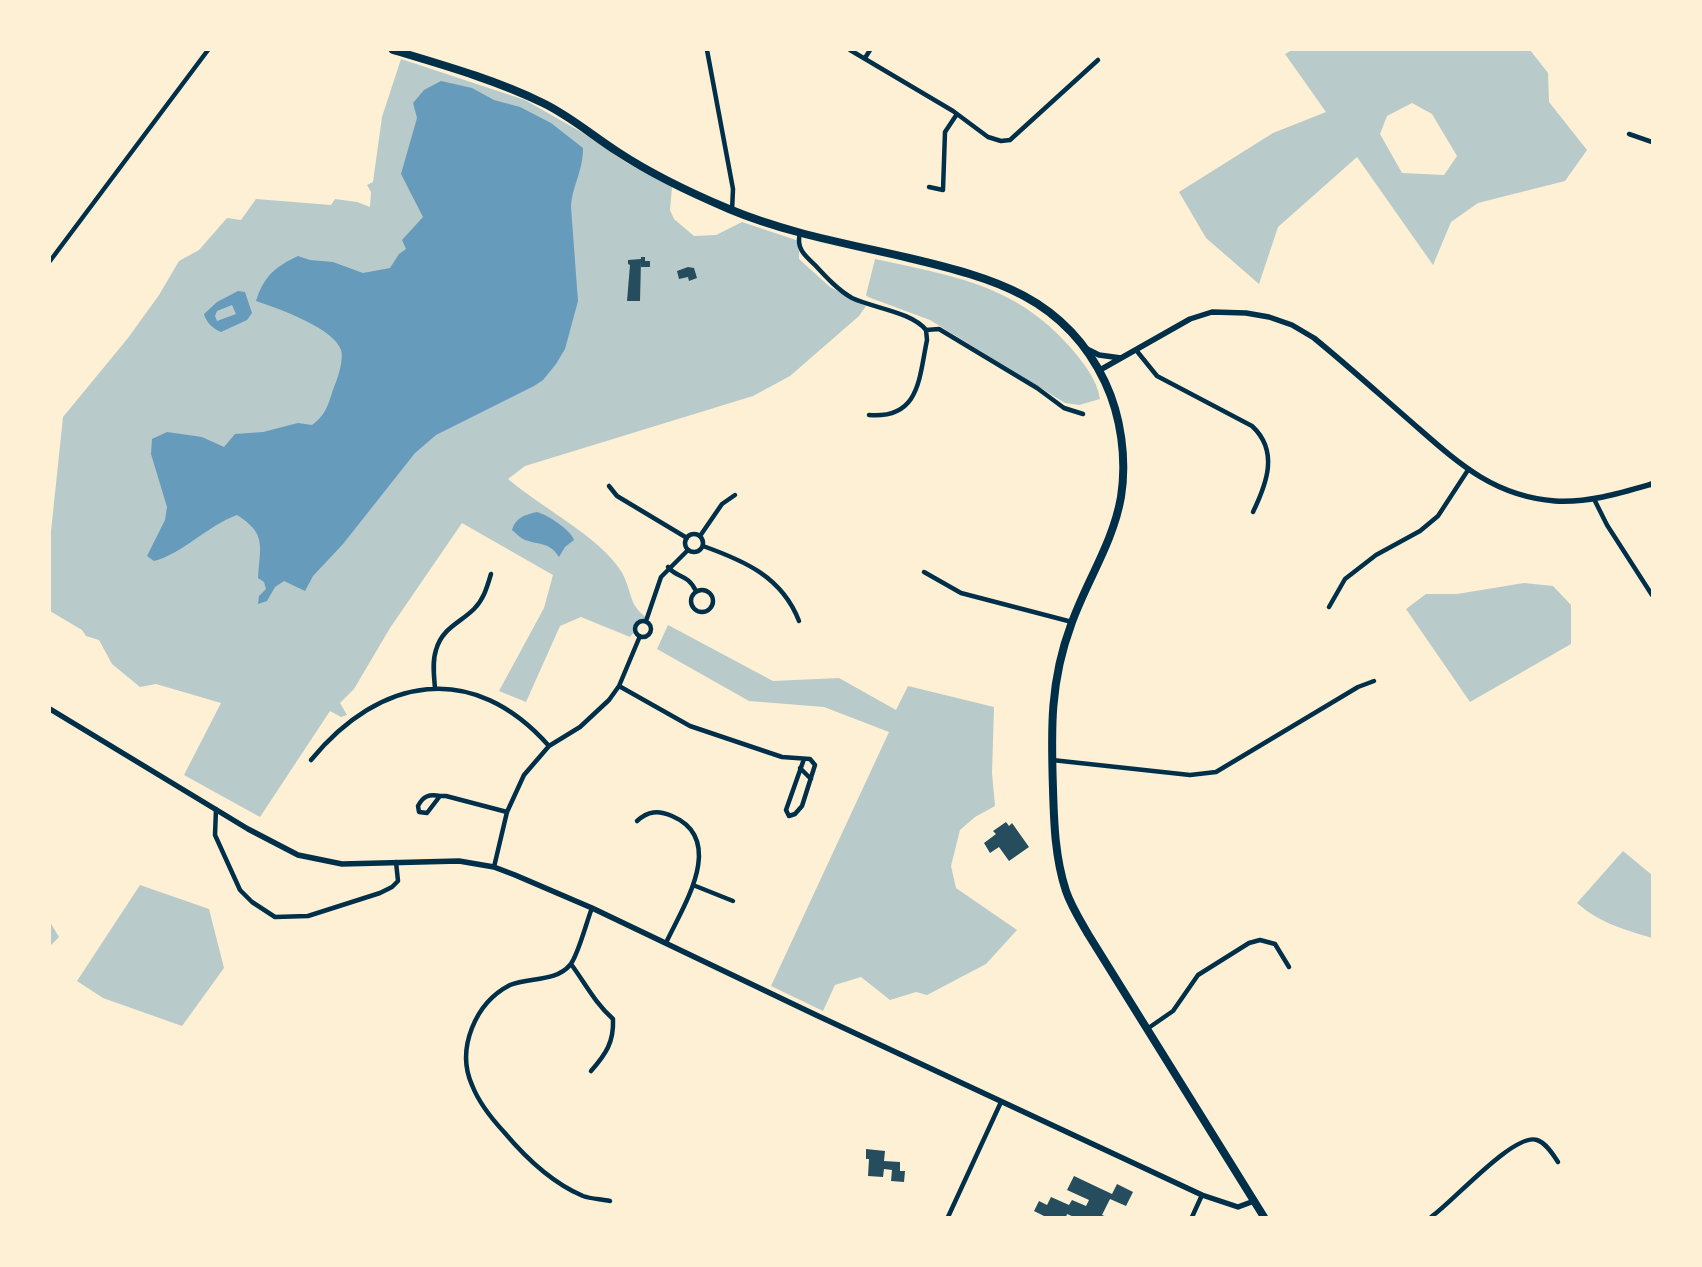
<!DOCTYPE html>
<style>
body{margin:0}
#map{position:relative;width:1702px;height:1267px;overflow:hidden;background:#fdf0d5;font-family:Jost,sans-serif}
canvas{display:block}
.frame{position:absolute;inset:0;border:51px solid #fdf0d5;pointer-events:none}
</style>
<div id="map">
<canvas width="1702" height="1267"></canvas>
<div class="frame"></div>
</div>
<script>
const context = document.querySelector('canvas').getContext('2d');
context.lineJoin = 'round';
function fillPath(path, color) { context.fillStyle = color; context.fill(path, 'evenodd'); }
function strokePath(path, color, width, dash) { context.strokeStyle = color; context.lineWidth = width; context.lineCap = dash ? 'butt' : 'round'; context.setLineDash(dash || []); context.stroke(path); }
fillPath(new Path2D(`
 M1292,50H1530L1548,73L1549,102L1587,150L1565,181L1478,203L1451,222L1433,265L1357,157L1278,227L1259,284L1206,238L1179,192L1273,133L1326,112L1285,54ZM1412,103L1432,114L1457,156L1444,175L1402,173L1380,134L1387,116Z
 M401,59L525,100L583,133L627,163L672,187L670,210L674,219L694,236L716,235L742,222L799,241V259L830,287L866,306L859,316L790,376L753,396L525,466L508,479C539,506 600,537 621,571C632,589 628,605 646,617L630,637L581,617L560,626L526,702L499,691L544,608L553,575L462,523L390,628L354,689L340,703L347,715L341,717L330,711L260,817L184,775L221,703L156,684L140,687L112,664L99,640L86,636L82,630L50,611V541L63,417L128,338L159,295L179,261L199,250L227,218L241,220L256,199L331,205L335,199L357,202L370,207L371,192L367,185L373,182L382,117Z
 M875,259C952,276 1015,284 1070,347C1083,362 1097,379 1100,399L1079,405L1065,403L930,320L868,297L866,295Z
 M1524,583L1553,586L1571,605V644L1470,702L1406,609L1426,594H1457Z
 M668,625L773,681L839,678L896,710L908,686L994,707L992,773L995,806L975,817L960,830L951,866L956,888L1017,930L986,964L927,995L916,992L890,1000L861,977L835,985L823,1011L771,986L889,732L824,707L749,701L657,649Z
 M1623,851L1652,875V938C1623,929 1600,923 1577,903Z
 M140,885L209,909L224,968L182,1026L103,998L77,981Z
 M50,922L59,937L50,946Z`), '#b9caca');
fillPath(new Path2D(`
 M441,81L472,88L494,100L520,107L551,123L583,148C583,172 572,186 571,207L578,301L565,349L556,364L543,380L534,386L436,435L415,453L343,544L313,576L305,591L284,581L275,587L267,601L258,604L259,596L266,589L264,582L258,578C260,546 267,534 237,515C207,526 182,554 154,561L147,556L165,520L167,507L151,454L152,439L167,432L202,437L224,447L235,434L263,432L298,423L312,425C327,414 328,404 334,387C338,378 344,359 341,350C334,328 277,308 256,301C264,276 275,267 298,256L310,260L333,262L363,273L390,268L399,254L406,249L402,240L423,217L401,174L417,118L413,103L424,90Z
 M238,291L245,292L252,313L247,320L221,332C213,329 206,322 204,314L217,302ZM232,305L236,314L217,321L215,316L217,311Z
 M537,512C548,515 571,530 574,540L565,547L559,557C550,542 539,545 525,540C520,538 516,533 512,530C516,517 525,515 537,512Z`), '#669bbc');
fillPath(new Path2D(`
 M641,257H645V261H650V267H641V261L640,301H627L630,265L628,264V260L641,259Z
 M688,267L694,268L697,278L689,281L688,277L679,279L677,271Z
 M1006,822L1009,826L1012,823L1029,847L1009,861L999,847L990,853L984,843L996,834L993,831Z
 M866,1149L885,1151L884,1161L900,1162V1171H905L904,1182L891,1181L892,1170L884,1169L883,1177L868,1176L869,1159H866Z
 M1074,1176L1112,1194L1117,1184L1133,1192L1126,1206L1110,1199L1102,1215L1107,1217H1074L1067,1214L1066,1217H1046L1034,1211L1039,1201L1047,1205L1051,1197L1069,1205L1072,1200L1086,1206L1089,1200L1067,1190Z`), '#264d5e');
strokePath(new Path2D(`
 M707,50L733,189L732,211
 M850,50L953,111L988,137L1001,141L1010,140L1098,60
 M865,58L870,50
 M1629,134L1652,142
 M929,187L943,190L945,132L957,114
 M800,233C796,248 804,255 815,265C826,277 838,290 852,298C873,308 912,312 926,330L939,329L1037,388L1064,408L1083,414
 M50,261L208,50
 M1136,350L1157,376L1252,426C1279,451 1267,483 1253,512
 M869,415C920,419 919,378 927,340L926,330
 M609,486L617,496L687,538
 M1594,499L1607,525L1652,595
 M685 543a9 9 0 1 1 18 0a9 9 0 1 1-18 0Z
 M700,536L722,504L735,495
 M703,546C745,561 782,577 799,621
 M668,567C678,579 687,573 696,591
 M924,572L961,593L1072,622
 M691 601a11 11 0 1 1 22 0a11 11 0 1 1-22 0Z
 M1329,607L1345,579L1376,555L1420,531L1438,516L1468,470
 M635 629a8 8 0 1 1 16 0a8 8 0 1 1-16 0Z
 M646,621L661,577L688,550
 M619,686L690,726L782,757L810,759L815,765L802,806L795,814L789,816L786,810L804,759
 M435,688C434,676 432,662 436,650C442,628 460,623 474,609C484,599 487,587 491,574
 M311,760C380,676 473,660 549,746
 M1052,760L1190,775L1216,772L1358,687L1374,681
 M800,768L811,779
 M440,796C429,794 423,796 418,806L419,812L427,813L440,796H446L507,812
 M216,809L215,835L240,890L252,902L275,917L308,916L380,893L392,887L398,881L396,862
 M637,821C648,811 658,810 672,816C728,840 682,908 666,943
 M494,867L507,812L524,775L549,746L580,727L609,700L619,686L640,636
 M693,885L733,901
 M592,908C587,920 578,956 570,965C556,982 529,977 510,985C475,1003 456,1049 472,1085C479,1103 491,1118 504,1132C525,1157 552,1183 583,1196C591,1199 601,1199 610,1201
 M571,964C585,983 595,1003 613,1019C614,1042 606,1054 591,1071
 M1147,1029L1173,1011L1198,975L1249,943L1260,940L1275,944L1289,967
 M948,1217L1001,1102
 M1192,1217L1202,1195
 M1431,1217C1452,1203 1514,1132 1537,1140C1546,1143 1553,1154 1558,1162`), '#003049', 4.5);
strokePath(new Path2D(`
 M1085,348L1099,355L1121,358
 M1100,370L1190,319L1212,312L1246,313L1269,317L1292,325L1314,338C1347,365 1378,393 1409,420C1455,460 1491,496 1555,501C1588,503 1621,493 1652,484
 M50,709L248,829L298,855L342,864L459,861L494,867L515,875L592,908L816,1015L1202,1195L1238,1207L1254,1201`), '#003049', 5.5);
strokePath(new Path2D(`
 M393,50C443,65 496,80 543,103C570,116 593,136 618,152C653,175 691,193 729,209C786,233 849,244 909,258C993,278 1065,297 1105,382C1121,416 1127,459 1121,497C1113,543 1086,582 1071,625C1050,681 1051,730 1053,789C1054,823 1055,858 1066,891C1071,906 1080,920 1088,934L1264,1217`), '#003049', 8);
</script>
